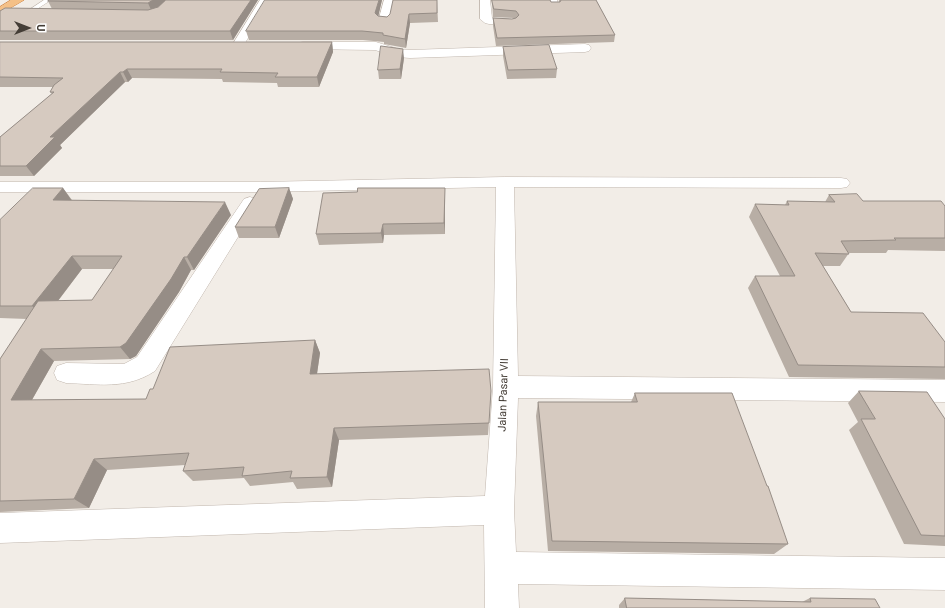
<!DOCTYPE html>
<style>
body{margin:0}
#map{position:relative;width:945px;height:608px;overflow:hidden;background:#f2ede7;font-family:Roboto,sans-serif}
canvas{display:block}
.north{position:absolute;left:8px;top:8px;width:40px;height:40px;-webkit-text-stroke:3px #fff;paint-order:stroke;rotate:90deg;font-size:11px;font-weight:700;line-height:16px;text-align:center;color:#443d36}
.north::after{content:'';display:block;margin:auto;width:14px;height:18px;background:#443d36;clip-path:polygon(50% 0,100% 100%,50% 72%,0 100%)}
</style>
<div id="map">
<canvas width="945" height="608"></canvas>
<div class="north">U</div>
</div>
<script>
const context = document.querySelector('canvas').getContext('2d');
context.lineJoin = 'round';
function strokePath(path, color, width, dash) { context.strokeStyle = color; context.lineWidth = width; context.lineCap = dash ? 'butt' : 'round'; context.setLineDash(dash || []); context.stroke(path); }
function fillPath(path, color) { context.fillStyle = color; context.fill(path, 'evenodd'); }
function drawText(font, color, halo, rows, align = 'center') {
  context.font = font + ' Roboto,sans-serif'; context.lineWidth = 4; context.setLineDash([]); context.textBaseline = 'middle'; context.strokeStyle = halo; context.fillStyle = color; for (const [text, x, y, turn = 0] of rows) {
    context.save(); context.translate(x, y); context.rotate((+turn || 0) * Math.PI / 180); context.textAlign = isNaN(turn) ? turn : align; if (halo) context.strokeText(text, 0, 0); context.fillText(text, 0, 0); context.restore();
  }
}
const service = new Path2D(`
 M44,0H51L34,11L37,13L36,14H26V12Z`);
const minor = new Path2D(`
 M260,0H270L241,50H233L231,47Z
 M384,0H394L390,22L388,24H380L378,22Z
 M480,0H490L492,18L515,20L517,22L515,24L511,25L489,24L485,23L480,19Z
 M547,0H557L559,6L558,8H550Z
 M303,42H376L398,49L410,50L585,44L589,45L591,48L589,51L585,52L410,58L397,57L375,50L299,49L297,46L299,43Z
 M505,177L841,178L847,179L850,183L847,187L841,188L514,187L518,376L945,380V402L518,398L514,510L516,552L945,558V590L518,584L519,608H485L484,525L0,543V513L485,496L493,387L496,187L260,192H0V182H260Z
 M250,197L256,199L259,203L155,371C126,390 98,384 66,383L57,380L54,373L57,366L66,363L124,364L137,357L244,199Z`);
const trunk = new Path2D(`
 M11,0H24L0,14V7Z`);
strokePath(service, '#c0b6ad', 1);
strokePath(minor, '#c0b6ad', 1);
strokePath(trunk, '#d08543', 1);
fillPath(service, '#fff');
fillPath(minor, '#fff');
fillPath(trunk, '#f4c087');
fillPath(new Path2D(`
 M258,0L233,40H0V11L52,9L48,1Z
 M382,0L378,16L387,17L437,0L438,22L410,23L406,48L384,44V42L363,40H249L246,31Z
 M492,0H550L551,2H559V0H596L615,35L614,42L496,46L493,26V18L512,19L514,18L493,17Z
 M0,42H332L333,52L319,87H278L277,83L223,82L222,79L132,78L128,82H125L60,145L62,148L34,176H0V137L52,94L50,92L53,87H0Z
 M503,47L557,69L556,78L507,79L503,56Z
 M404,58L401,79H379L378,70Z
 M63,188L72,200L231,215L194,270H191L179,292L136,356L130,359L54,361L32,400L146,399L153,389L315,340L320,353L317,374L491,391L488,435L339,440L332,487L297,489L293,482L250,486L244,478L193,481L183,471L185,465L107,470L89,508L0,512V359L27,319L0,318V220ZM82,269H114L92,300L58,301Z
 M289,188L293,199L279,238H239L235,227Z
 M829,195L863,201L945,206V251L888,250L886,253H849L840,266H823L851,312L945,342V379L789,377L748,288L755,276H780L749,217L755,204L785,205L787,201L825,202Z
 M445,199V234L384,235L383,243L319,245L316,234Z
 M859,391L945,419V546L904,544L849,430L858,422L848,403Z
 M635,393L788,544L774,554L548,551L536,416L538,402H631Z
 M625,598L802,602L810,598L880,608H619V605Z`), '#b8aea5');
fillPath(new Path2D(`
 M153,0H172L152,12L148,3Z
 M251,0H258L233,40L230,31Z
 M379,0H382L377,22L375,13Z
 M409,14L410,23L406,48L405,39Z
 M332,42L333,52L319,87L317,77Z
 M403,49L404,58L401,79L400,69Z
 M127,69L132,78L128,82L123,72Z
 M120,72L125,82L60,145L62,148L34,176L26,166L50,137Z
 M63,188L72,201L53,200Z
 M289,188L293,199L279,238L275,227Z
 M445,188V234L444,223Z
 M225,202L231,215L194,270L187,257Z
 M383,224L384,235L383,243L381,233Z
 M72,256L82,269L44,319L32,306Z
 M184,257L191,270L179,292L136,356L130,359L120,347Z
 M315,340L320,353L315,387L310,374Z
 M41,349L54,361L25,412L11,400Z
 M334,428L339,440L332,487L327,477Z
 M94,459L107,470L89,508L74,499Z`), '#968d86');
const building = new Path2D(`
 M50,0H153L148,3L48,1Z
 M166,0H251L230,31H0V11L5,8L148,10L158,7Z
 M265,0H379L375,13L378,16L387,17L390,14L393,0H437V13L409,14L405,39L383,35V33L362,31H246Z
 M492,0H550L551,2H560L561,0H596L615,35L497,38L493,18L512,19L516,18L519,15L516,11L494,9Z
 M0,42H332L317,77H275L278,73L220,72L222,69H127L123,72H120L50,137H55L26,166H0V137L54,92H50L54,85L63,78L0,77Z
 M549,45L557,69L508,70L503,47Z
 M381,46L403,49L400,69L378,70Z
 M33,188H63L53,200L225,202L187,257H184L171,279L126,343L120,347L41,349L11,400L146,399L150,389H153L170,347L315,340L310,374L489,369L491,391L489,423L334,428L327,477L290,478L292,471L242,476L244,467L183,471L189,453L94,459L74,499L0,501V359L38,301L92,300L122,256H72L32,306H0V220Z
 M289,188L275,227H235L259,189Z
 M358,188H445L444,223L383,224L381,233L316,234L323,193L357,192Z
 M857,194L863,201H941L945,206V238H894L896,240L841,241L849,254L815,253L851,312L923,313L945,342V367L798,365L755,276H795L755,204L789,205L787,201L835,202L829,195Z
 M859,391L927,392L945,419V536L921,535L861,419H875Z
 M635,393H732L767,486H768L788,544L552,541L538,402H637Z
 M625,598L811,602L810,598L875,599L880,608H627Z`);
fillPath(building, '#d6cac0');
strokePath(building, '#968d86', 1);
drawText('11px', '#443d36', '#fff', [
 ["Jalan Pasar VII",504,395,-88]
]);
</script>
